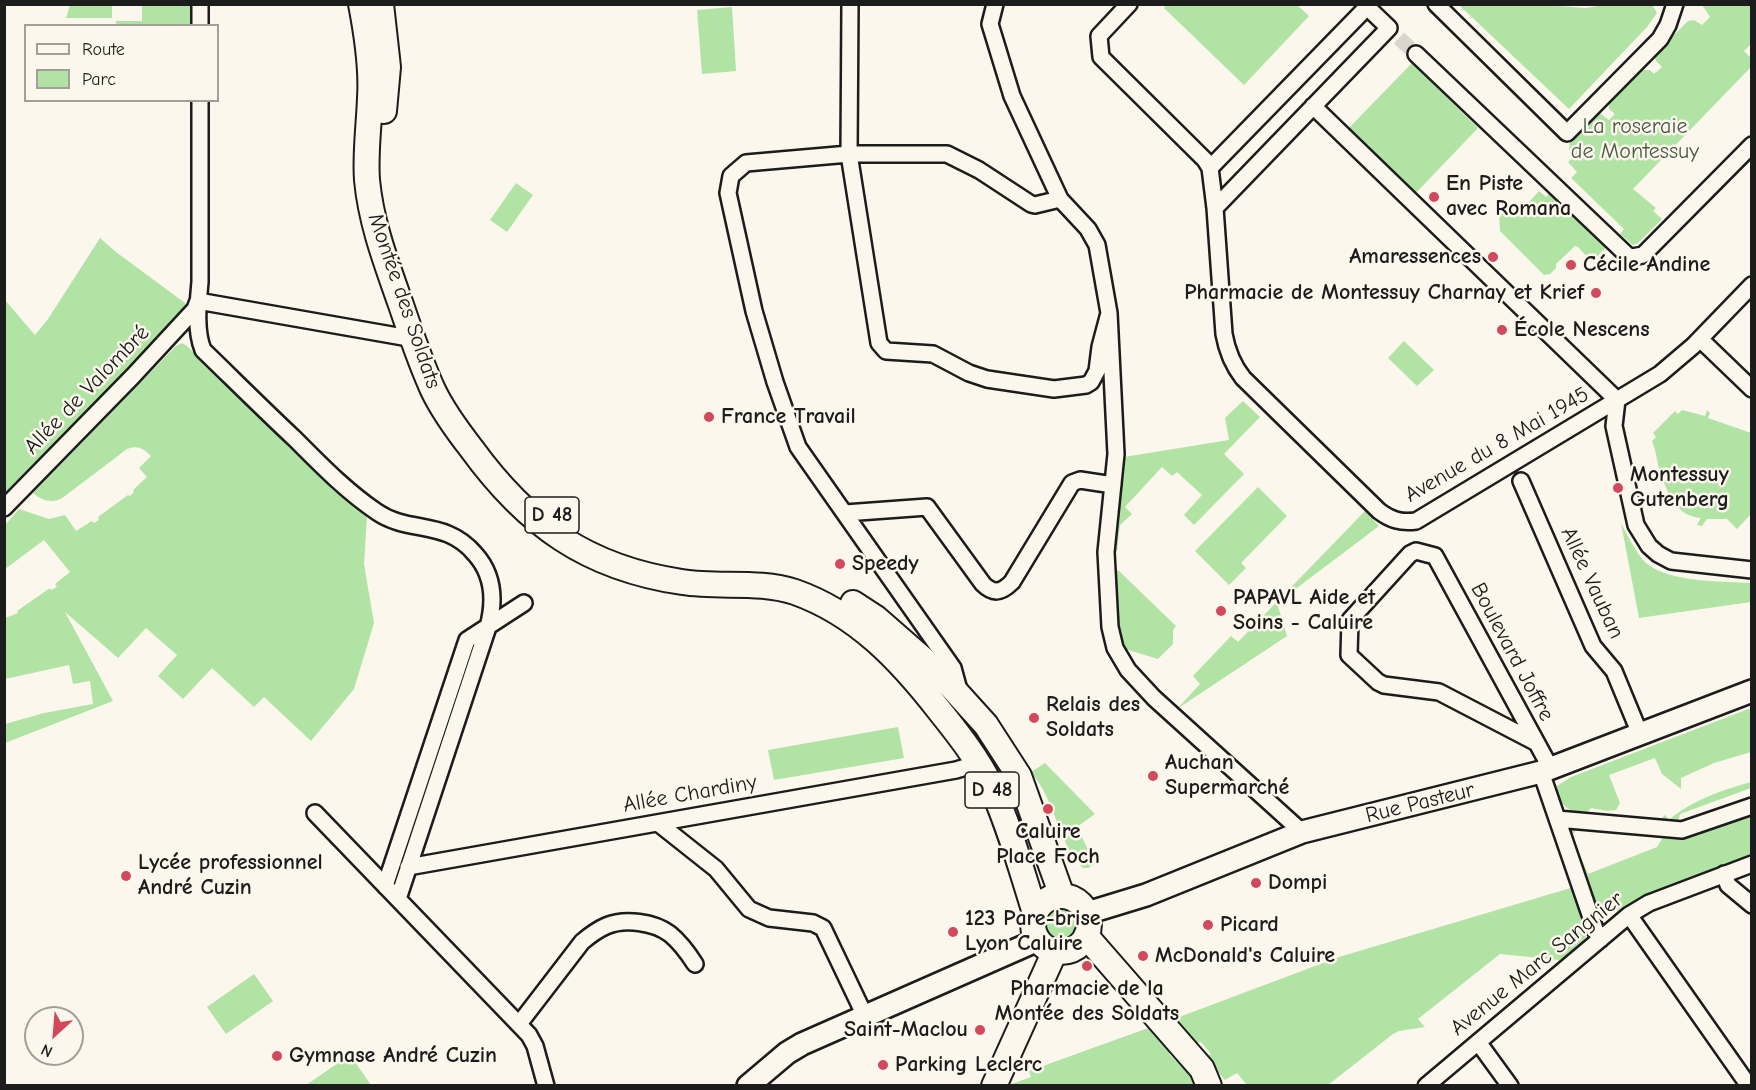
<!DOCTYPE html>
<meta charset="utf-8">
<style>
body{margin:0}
#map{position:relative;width:1756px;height:1090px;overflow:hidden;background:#fbf7ec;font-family:"Comic Neue",sans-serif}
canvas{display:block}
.frame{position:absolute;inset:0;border:6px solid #1c1c1c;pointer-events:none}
.legend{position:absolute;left:24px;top:24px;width:195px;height:78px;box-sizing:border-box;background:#fbf7ec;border:2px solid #a29f99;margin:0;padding:8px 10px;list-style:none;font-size:18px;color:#1c1c1c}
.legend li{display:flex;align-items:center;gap:12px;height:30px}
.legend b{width:30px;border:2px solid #a29f99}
.north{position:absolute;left:24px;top:1006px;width:60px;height:60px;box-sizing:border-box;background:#fbf7ec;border:2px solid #a29f99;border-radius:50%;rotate:206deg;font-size:16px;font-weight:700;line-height:24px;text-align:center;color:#1c1c1c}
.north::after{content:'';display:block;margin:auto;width:21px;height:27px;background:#d1495b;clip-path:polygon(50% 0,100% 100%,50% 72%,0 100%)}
</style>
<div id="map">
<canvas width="1756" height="1090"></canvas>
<div class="frame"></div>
<ul class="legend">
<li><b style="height:8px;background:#fbf7ec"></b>Route</li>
<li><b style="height:16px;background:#b1e3a4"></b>Parc</li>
</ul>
<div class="north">N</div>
</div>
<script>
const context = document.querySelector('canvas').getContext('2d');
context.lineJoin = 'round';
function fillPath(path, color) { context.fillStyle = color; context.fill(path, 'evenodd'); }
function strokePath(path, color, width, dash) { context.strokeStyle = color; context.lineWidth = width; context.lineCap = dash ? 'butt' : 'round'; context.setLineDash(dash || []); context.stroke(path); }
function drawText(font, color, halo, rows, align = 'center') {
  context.font = font + ' "Comic Neue",sans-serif'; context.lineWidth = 5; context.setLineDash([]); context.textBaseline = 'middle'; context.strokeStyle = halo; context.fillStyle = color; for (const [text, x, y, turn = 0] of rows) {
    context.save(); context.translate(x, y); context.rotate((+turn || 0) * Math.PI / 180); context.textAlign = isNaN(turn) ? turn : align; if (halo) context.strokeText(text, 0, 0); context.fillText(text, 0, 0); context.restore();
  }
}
fillPath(new Path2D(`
 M1167,4L1297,5L1309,16L1244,85L1164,8Z
 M1528,4L1586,8L1603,5H1652L1657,13L1647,27L1569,109L1459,5Z
 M70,5H112V18H66Z
 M142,5H191V25H116V21H142Z
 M1702,5H1751V44L1744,51L1751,58V67L1633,189L1656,208L1653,211L1662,219L1638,243L1633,245L1620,234L1624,229L1571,178L1577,172L1568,162L1574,156L1569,149L1570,142L1597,114H1601L1609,120L1615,114L1609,109V102L1640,70H1650L1654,74L1662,67L1656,61L1654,55L1688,21L1694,20L1702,25L1710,17Z
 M732,7L736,71L702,74L697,10Z
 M1412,63L1478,128L1412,197L1345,132Z
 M516,183L533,195L507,232L490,220Z
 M1539,191L1546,197L1551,192L1607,246L1592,262L1578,247L1575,246L1556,264V268L1550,274L1544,275L1500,231L1499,213L1520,212Z
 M100,238L116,252L189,306L4,498V299L35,335L48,319Z
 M1404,341L1434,370L1417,386L1388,358Z
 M182,343L187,346L333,490L367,517L364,564L374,623L354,689L311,741L264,697L254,707L212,668L183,699L158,676L177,655L146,628L118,658L65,612L113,701L5,743V724L44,713L93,704L90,681L73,684L69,665L5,679V618L18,613L17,611L50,588L51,590L57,587L55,584L70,572L44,540L5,569V525L19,509L49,519L65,515L76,531L92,521L94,523L99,520L98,517L128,495L130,496L134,492L133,490L147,477L139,468L151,456C143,448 137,445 127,449L61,499C51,503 42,501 33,493L176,346Z
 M1243,401L1260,417L1224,454L1244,474L1194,525L1184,515L1202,495L1177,472L1172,476L1162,467L1125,507L1132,514L1120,525L1117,551H1113L1124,457L1229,440L1225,418Z
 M1682,410L1705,416L1707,410L1710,413L1708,418L1751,433V514L1737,529L1727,519H1707L1702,526L1697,525L1701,518C1688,517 1679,511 1673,500L1670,502L1668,501C1670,491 1665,487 1662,478C1657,466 1657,453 1652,441L1656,437L1653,433L1675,411L1678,414Z
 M1258,487L1287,516L1241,563L1246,568L1229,585L1195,551Z
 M1365,511L1379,526L1277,603L1287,636L1177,709L1200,684L1193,676L1231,636L1238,642Z
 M1621,523C1628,536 1635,552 1646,563C1670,583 1721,581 1751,583V602L1639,618Z
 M1118,570L1176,626L1173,630V644L1158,659L1125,649C1113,628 1117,596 1116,572Z
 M1751,708V752L1714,763L1681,778V789L1662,774L1655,758L1609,775L1620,803L1616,810L1608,811L1591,808L1584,815C1569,811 1556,804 1557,786L1571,777Z
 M898,727L904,758L774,780L768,750Z
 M1045,763L1095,814L1077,827L1095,864L1088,868H1083C1063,850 1056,812 1042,788C1039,783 1035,777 1031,772Z
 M1751,782V788L1680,814L1678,822H1658L1665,815L1669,820C1692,800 1723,790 1751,782Z
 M1751,813V856L1652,895L1597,919L1566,827L1577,828L1572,836L1588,874L1657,847L1663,837L1699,833Z
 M1574,887C1579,900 1594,924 1585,938C1580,946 1568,954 1560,960L1500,954L1418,1019L1425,1027L1399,1031L1393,1034L1328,1085H1247L1237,1073L1225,1080L1205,1056L1211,1054L1201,1042L1195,1044L1174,1019L1339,957Z
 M1047 924a14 14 0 1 1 28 0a14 14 0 1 1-28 0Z
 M254,974L273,1001L226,1034L207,1007Z
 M1151,1027L1172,1052L1169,1054L1181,1066L1184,1065L1200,1086H1006L1031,1077L1029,1071Z
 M350,1055L371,1085H306Z`), '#b1e3a4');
strokePath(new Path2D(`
 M1399,38L1416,54`), '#dad6cd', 15, [15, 8]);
const street = new Path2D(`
 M200,4V26
 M850,4L849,154L746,163L731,176L728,193L754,311L775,382L798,447L953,668L959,690
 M995,4L990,24L1012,96L1060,199L1035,205L1031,204L979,170L947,154H849L879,343L886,351L933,354L969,373L987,379L1054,389L1086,385L1091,382L1097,371L1100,347L1109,313
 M1129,4L1099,36L1101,57L1205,160L1210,168L1215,208L1224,334C1227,351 1232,364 1243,378L1379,511C1391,520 1401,523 1416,521L1660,374L1693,346L1752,285
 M1436,4L1567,133L1660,39L1668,25L1675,4
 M1416,54L1627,255L1632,257L1643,255L1752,145
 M200,100V282C198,304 195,330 203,350C234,380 264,410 295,439C321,465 346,491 377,512C409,534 446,519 475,554C494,575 495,601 488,627L398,899
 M1313,106L1617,400
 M1210,168L1367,7L1389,28L1215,208
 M1060,199L1088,229L1097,245L1109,313L1116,454L1106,552L1110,627L1115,648L1128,670L1154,698L1302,832
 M198,301L403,337H413
 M1700,339L1752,389
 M1617,400L1614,426L1636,525L1649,546L1658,554L1671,561L1752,570
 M1521,481L1593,646L1614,671L1640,734
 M4,508L133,376L195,309L198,301
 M845,513L927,507L983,584C994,595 1002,592 1012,582L1072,483L1080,480L1113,485
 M1535,742L1439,692L1384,685L1378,682L1349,655L1350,620L1410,554L1416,551L1435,556L1551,769
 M1541,772L1596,932L1601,939
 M315,813L529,1035L535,1046L546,1086
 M1557,819L1682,830L1752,806
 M658,823L716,869L749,909L769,918L813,923L823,928L865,1016
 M408,867L956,770L979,763
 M1724,874L1728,885L1752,905
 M385,886L467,640L524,603
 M1629,915L1749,1086
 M519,1024L582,942C589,936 597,930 606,926C625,918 654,922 670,934C681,943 688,953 695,964
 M1478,1042L1510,1086
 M1426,1086L1629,915L1649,903L1752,864`);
const secondary = new Path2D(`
 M1087,913L1146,895L1302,832L1541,772L1752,691
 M748,1086L787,1053L802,1044L1038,940`);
const primary = new Path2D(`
 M361,4C367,35 372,67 370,98C369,126 365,153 367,180C371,223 386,262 400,302C410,331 420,362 433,390C443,411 457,430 471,448C527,525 587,568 682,582C719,588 759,580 795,592C857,614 900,660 939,710C959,735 978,759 992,788C1010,828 1022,872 1035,913
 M381,4L388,67L384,111
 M853,603L876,618L939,673L986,725L1019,776L1062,896
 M1033 924a28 28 0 1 1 56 0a28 28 0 1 1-56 0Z
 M1086,936L1202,1069L1209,1086
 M994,1086L1055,951`);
strokePath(street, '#1c1c1c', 20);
strokePath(secondary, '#1c1c1c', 26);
strokePath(primary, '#1c1c1c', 28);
strokePath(street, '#fbf7ec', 15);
strokePath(secondary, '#fbf7ec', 21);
strokePath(primary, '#fbf7ec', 24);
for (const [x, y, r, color] of [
 [1434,197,6,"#d1495b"],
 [1493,257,6,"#d1495b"],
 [1571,265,6,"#d1495b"],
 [1596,293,6,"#d1495b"],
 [1502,330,6,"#d1495b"],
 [709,417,6,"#d1495b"],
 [1618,488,6,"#d1495b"],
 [840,564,6,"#d1495b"],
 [1221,611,6,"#d1495b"],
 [1034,718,6,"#d1495b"],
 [1153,776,6,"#d1495b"],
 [1048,809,6,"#d1495b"],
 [126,876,6,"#d1495b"],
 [1256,883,6,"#d1495b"],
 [1208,925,6,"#d1495b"],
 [953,932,6,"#d1495b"],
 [1143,956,6,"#d1495b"],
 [1087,966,6,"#d1495b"],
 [980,1030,6,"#d1495b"],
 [277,1056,6,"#d1495b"],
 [883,1065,6,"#d1495b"]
]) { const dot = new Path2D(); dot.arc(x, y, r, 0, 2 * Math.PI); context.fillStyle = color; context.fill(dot); strokePath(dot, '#fbf7ec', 2); }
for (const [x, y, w] of [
 [552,515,54],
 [992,790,54]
]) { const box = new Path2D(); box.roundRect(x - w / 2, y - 18, w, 36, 4.5); context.fillStyle = '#fbf7ec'; context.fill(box); strokePath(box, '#1c1c1c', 1.5); }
drawText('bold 21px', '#1c1c1c', null, [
 ["D 48",552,515],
 ["D 48",992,790]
]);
drawText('22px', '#495845', '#fbf7ec', [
 ["La roseraie",1635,127],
 ["de Montessuy",1635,152]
]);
drawText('bold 22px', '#1c1c1c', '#fbf7ec', [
 ["En Piste",1446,184],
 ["avec Romana",1446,209],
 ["Amaressences",1481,257,"right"],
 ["Cécile Andine",1583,265],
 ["Pharmacie de Montessuy Charnay et Krief",1584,293,"right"],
 ["École Nescens",1514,330],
 ["France Travail",721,417],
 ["Montessuy",1630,475],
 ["Gutenberg",1630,500],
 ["Speedy",852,564],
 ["PAPAVL Aide et",1233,598],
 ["Soins - Caluire",1233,623],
 ["Relais des",1046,705],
 ["Soldats",1046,730],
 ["Auchan",1165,763],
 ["Supermarché",1165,788],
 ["Caluire",1048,832,"center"],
 ["Place Foch",1048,857,"center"],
 ["Lycée professionnel",138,863],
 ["André Cuzin",138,888],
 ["Dompi",1268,883],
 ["123 Pare-brise",965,919],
 ["Lyon Caluire",965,944],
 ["Picard",1220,925],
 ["McDonald's Caluire",1155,956],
 ["Pharmacie de la",1087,989,"center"],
 ["Montée des Soldats",1087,1014,"center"],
 ["Saint-Maclou",968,1030,"right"],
 ["Gymnase André Cuzin",289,1056],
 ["Parking Leclerc",895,1065]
], 'left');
drawText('22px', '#1c1c1c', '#fbf7ec', [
 ["Montée des Soldats",404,301,71],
 ["Allée de Valombré",87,390,-46],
 ["Avenue du 8 Mai 1945",1497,445,-30],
 ["Allée Vauban",1592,583,65],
 ["Boulevard Joffre",1512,652,62],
 ["Allée Chardiny",690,794,-10],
 ["Rue Pasteur",1420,803,-14],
 ["Avenue Marc Sangnier",1537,964,-39]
]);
</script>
